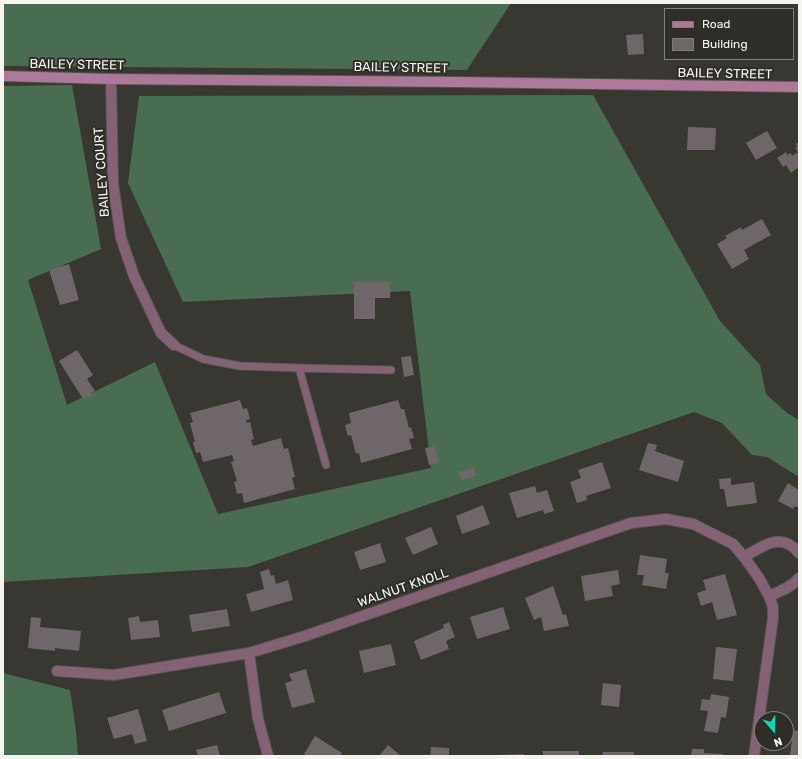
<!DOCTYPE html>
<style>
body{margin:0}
#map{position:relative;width:802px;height:759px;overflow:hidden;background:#393731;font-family:Rubik,sans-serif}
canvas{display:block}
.frame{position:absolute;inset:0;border:4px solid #f5f4f0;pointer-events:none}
.legend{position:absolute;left:664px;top:8px;width:130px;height:52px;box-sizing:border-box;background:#2f2d27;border:1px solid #7e7d77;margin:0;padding:5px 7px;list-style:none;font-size:12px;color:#f5f4f0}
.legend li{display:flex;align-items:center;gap:8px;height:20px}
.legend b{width:20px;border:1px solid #7e7d77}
.north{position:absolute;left:754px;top:711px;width:40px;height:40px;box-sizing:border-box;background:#2f2d27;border:1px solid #7e7d77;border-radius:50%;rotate:160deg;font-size:11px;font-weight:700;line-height:16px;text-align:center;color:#f5f4f0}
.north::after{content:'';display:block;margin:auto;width:14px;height:18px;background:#0bd5b5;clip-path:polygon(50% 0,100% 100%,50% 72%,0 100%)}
</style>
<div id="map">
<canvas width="802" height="759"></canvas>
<div class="frame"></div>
<ul class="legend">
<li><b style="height:5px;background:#ae7898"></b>Road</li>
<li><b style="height:11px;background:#6f6669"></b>Building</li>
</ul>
<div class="north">N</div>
</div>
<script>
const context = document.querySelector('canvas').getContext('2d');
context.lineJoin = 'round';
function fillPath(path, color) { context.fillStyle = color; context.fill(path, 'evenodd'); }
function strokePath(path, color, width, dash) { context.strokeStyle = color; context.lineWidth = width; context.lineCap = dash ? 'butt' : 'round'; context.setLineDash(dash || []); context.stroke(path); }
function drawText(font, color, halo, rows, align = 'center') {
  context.font = font + ' Rubik,sans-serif'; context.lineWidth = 4; context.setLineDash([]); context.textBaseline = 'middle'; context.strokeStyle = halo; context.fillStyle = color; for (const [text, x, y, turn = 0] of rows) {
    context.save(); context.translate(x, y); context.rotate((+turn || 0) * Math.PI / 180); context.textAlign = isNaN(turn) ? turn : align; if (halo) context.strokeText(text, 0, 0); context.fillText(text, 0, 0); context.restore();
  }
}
fillPath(new Path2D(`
 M3,3H511L467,70L3,66Z
 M72,85L101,249L28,280L67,405L155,362L218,514L431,468L410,291L183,302L128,183L139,96L593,95L720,321L760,365L766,394L787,413L799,420V477L767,457L752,455L722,423L694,412L248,567L3,582V86Z
 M3,673L70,690L76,731L78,756H3Z`), '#496c52');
fillPath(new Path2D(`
 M643,34L644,54L628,55L626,35Z
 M688,127L716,128L715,150H687Z
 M767,131L777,148L756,160L746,143Z
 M799,142V167L791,173L786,165L783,167L777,158L786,152L787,155L791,153L792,156L798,152L795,148L797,147L796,144Z
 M762,219L771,235L744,250L749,259L732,269L717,244L727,238L725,236L741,227L742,230Z
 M69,264L79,300L60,305L49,270Z
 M354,282H390V298H375V319H354Z
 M77,350L93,375L87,379L95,391L91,393L93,396L89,398L88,396L83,399L59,361Z
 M411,356L414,375L404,377L401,357Z
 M240,400L243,409L247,408L250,419L246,420L247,423L250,422L254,439L251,440L253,446L281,438L284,449L288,448L295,477L292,478L295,489L244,503L242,493L237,494L234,482L237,481L231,462L234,461L232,455L203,462L200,452L196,453L193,442H195L190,423L193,422L190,413Z
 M398,400L401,409H404L409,428L411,427L414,438L409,439L412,449L361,463L359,453L356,454L351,435L348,436L345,425L351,423L349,413Z
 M648,443L657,445L655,451L684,461L678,482L639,470Z
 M435,446L439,463L429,465L425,448Z
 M602,462L611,488L586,496L587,500L577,503L570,482L581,478L578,470Z
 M474,467L476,476L461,480L459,472Z
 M731,478V485L754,482L757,503L727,507L724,489H720L719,479Z
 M788,483L799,490V508L795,506L793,509L778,501Z
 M535,486L537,493L547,490L554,511L544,514L543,510L517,518L509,493Z
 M483,505L490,524L462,534L456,516Z
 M431,527L438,544L413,555L405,538Z
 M380,543L386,562L360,570L354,552Z
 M640,555L667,559L665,573H669L666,589L642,585L644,575H637Z
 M269,569L271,576L274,575L276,584L288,580L293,600L251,612L246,594L264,589L260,572Z
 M618,570L620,584L611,586L613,596L585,601L581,576Z
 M725,574L737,615L717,620L712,602L701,606L697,593L706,590L703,580Z
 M553,586L563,615L566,614L569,626L544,631L541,617L534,620L525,598Z
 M503,607L510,629L477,639L470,617Z
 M227,609L230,626L192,632L189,615Z
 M139,616L140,622L158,620L160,637L131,640L128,618Z
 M31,617L41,618L40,627L81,631L79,651L55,648V651L28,648Z
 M449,622L455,637L446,641L449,649L421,660L414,641L444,628L443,625Z
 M391,644L396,665L364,673L359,651Z
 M716,647L737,649L733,681L713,679Z
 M306,669L315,702L292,708L285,683L292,681L289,674Z
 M603,683L621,685L619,707L601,705Z
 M219,692L226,713L169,731L162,710Z
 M711,694L729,697L726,718L721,717L718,733L704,731L708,711L700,710L702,699L710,700Z
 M138,709L147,741L135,744L132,734L114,739L107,718Z
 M793,730L799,731V756H790Z
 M315,736L342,753L340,756H307L304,754Z
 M217,745L220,756H198L196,750Z
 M388,745L401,756H379Z
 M431,747L449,748V756H430Z
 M692,749H704V753L723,754V756H691Z
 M543,751H579V756H543Z
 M603,752H634V756H602Z
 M524,754V756H494V755Z`), '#6f6669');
const lane = new Path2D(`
 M174,345L203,359L240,366L299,368L391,370
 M299,368L326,465`);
const street = new Path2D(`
 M111,79L113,184L121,238L134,276L161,333L174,345
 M744,557C763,546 781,531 799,553
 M769,596C779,592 792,587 799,578
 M249,653L258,719L268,756
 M57,671L114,675L249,653L305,636L631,523L666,519L693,524L733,544L744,557L759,578L769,596L773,607V618L754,756`);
const secondary = new Path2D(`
 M3,76L111,79L457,82L799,87`);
strokePath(lane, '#575550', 9);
strokePath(street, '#575550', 12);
strokePath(secondary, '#575550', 12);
strokePath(lane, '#846276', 7);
strokePath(street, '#846276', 10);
strokePath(secondary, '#ae7898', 10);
drawText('13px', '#f5f4f0', '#2f2d27', [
 ["BAILEY STREET",77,65,1],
 ["BAILEY STREET",401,68,1],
 ["BAILEY STREET",725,74,1],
 ["BAILEY COURT",102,172,-94],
 ["WALNUT KNOLL",403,588,-19]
]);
</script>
